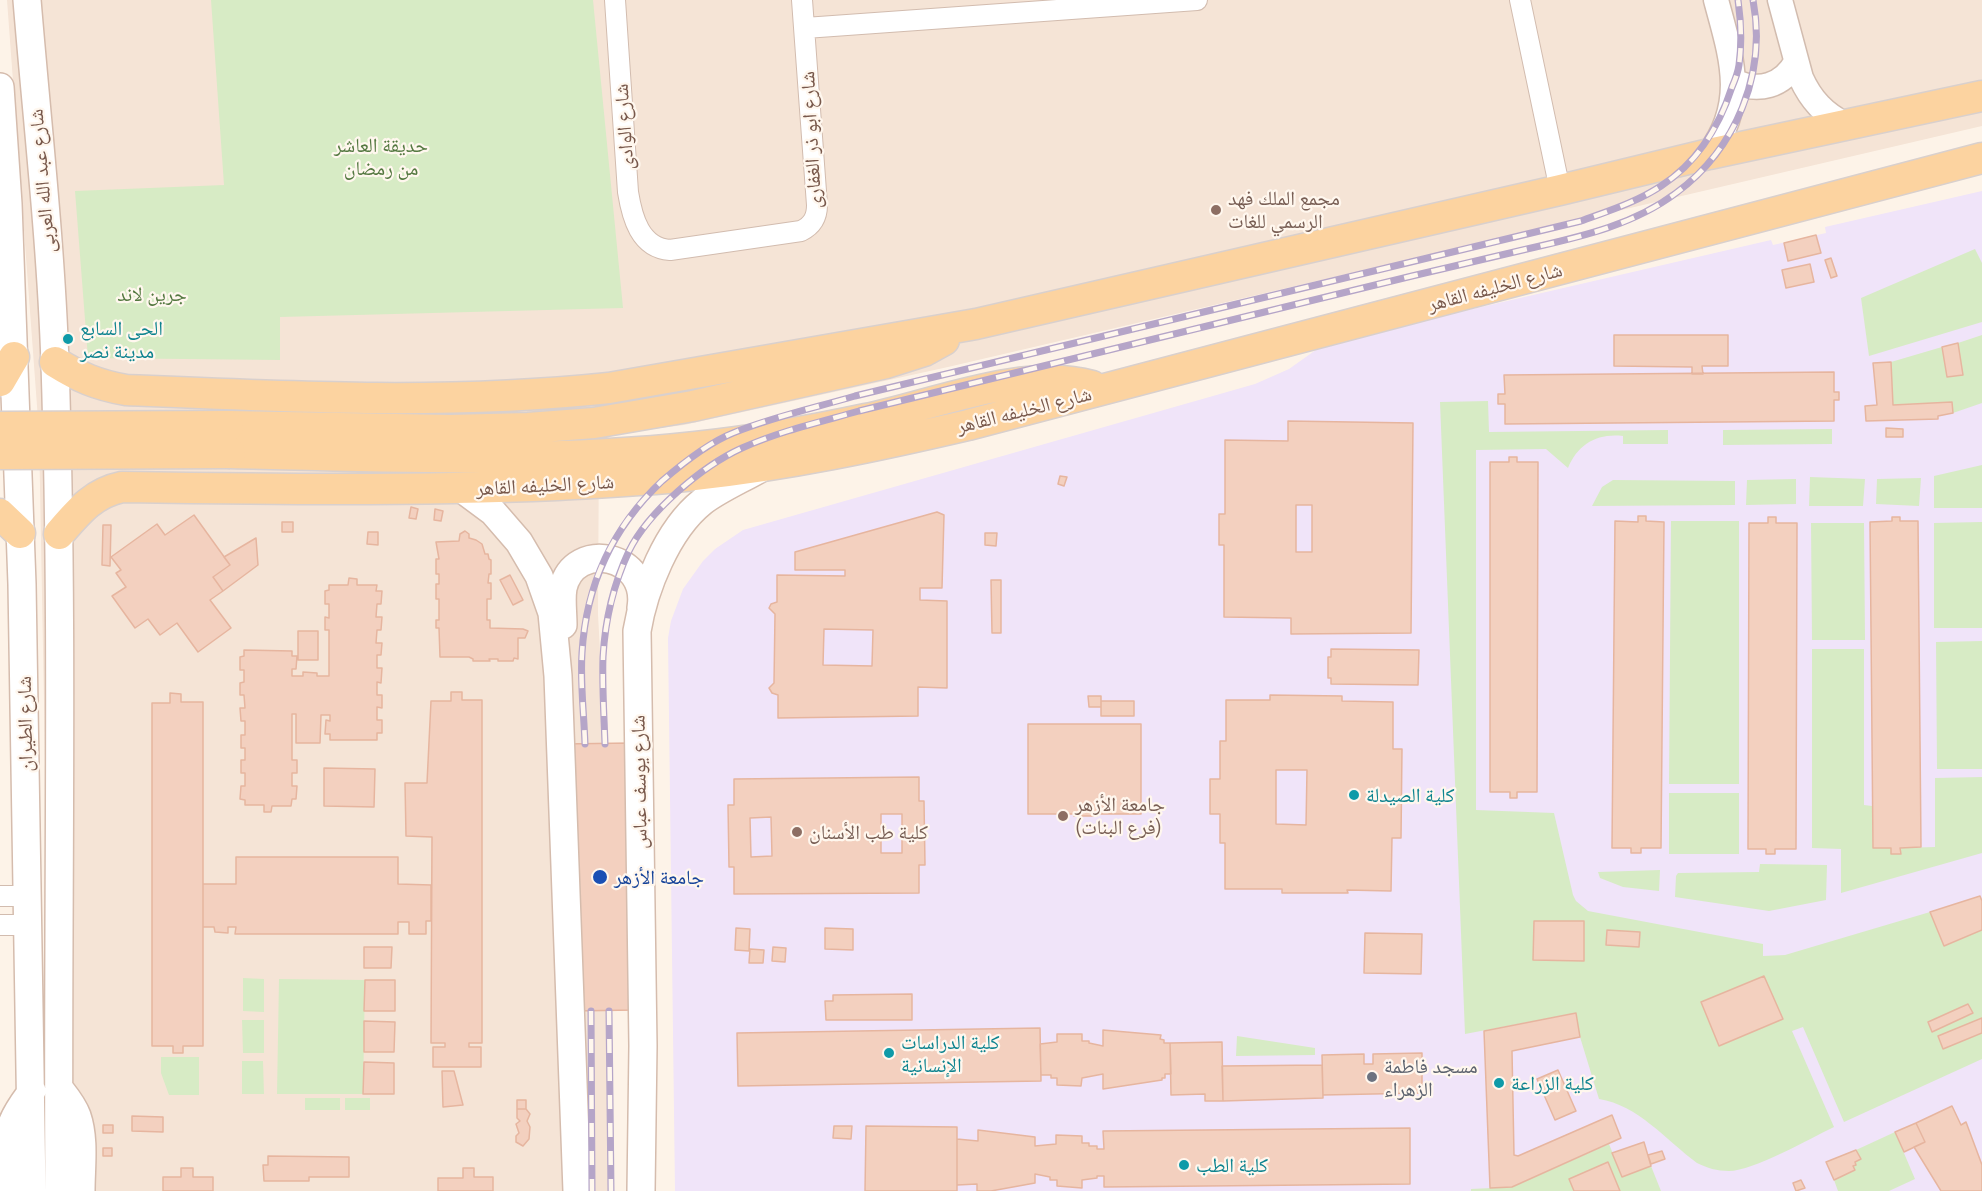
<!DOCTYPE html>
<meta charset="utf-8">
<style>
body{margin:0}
canvas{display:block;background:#fdf3e8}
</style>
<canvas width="1982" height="1191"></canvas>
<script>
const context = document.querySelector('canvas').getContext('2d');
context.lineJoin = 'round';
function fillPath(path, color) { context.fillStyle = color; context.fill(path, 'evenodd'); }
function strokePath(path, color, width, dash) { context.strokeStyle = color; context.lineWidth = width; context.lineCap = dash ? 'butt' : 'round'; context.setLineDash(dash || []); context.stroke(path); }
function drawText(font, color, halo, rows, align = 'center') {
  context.font = font + ' Ubuntu,"Noto Naskh Arabic",sans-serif'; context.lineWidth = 4.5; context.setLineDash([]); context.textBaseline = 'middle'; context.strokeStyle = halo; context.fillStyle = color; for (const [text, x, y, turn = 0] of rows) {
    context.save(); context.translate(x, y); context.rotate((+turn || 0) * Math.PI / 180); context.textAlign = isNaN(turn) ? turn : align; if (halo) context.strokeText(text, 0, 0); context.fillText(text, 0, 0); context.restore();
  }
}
fillPath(new Path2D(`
 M7,0H1982V126L948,367L684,425L599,436L598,614L605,744L611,1191H53L39,433Z`), '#f5e4d6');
fillPath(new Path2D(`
 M1982,191V1191H675L668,638L671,621L683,589L703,561L715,549L743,530L1255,384L1289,369L1320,347L1438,317L1771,240L1773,245L1826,233L1825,227Z`), '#f0e4f9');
fillPath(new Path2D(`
 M211,0H593L623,308L280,317V360L88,358L75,191L224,185Z
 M1975,249L1982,263V322L1869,356L1861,298Z
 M1982,335V403L1953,413L1952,402L1893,405L1891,362L1942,347L1947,377L1962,375L1958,343Z
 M1488,401L1489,432L1668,430V444H1623V436C1597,433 1578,444 1568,468L1546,449L1476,450V810L1554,813L1573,895L1576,901L1588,911L1763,944V956L1785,955L1930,912L1944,946L1982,930V1019L1943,1049L1982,1033V1059L1844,1122L1803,1027L1792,1031L1834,1127C1809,1139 1753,1171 1729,1171C1717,1171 1707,1168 1697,1163C1666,1140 1638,1105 1599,1099L1580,1037L1576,1013L1465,1034L1440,402ZM1534,922H1584V960H1534ZM1607,930L1639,932V947L1606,945ZM1764,976L1782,1019L1719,1046L1701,1002ZM1968,1004L1972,1014L1932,1031L1928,1022Z
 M1832,429V444L1723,445V430Z
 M1982,465V508H1934V476Z
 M1810,477L1865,479L1863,506H1809Z
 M1921,478L1919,506L1876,504L1877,479Z
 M1796,479V504L1746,505L1747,480Z
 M1613,480L1735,481V505L1592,506L1602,487Z
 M1671,521H1739V784H1669Z
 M1982,522V628H1934V523Z
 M1811,523H1864L1865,640H1812Z
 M1982,641V769H1937L1936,642Z
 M1812,649H1864V805L1872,806L1873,847L1891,848L1900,853V848L1935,847V778L1982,777V853L1841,893V849L1812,848Z
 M1669,793H1739V854H1669Z
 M1760,864L1827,865L1826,900L1769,911L1675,897L1676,876L1678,873L1759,872Z
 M1660,870L1659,891L1623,887L1600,878L1598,872Z
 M243,978L264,979V1012L243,1011Z
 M279,979L365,980L363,1094H277Z
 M242,1020H264V1053H243Z
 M1237,1036L1315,1048V1055L1236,1056Z
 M161,1057H199V1095H169L161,1073Z
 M242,1061H263L264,1094H242Z
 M305,1098H340V1110H305Z
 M345,1098H370V1110H345Z
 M1895,1132L1915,1179L1889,1191H1838L1834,1180L1855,1170L1853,1166L1856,1165L1855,1162L1860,1159L1856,1150Z
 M1609,1144L1622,1176L1651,1166L1661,1191H1620L1608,1163L1569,1179L1574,1191H1471V1189L1512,1187Z`), '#d7ebc5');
const building = new Path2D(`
 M1816,235L1821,253L1788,261L1784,243Z
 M1831,258L1837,276L1831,278L1825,260Z
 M1810,264L1814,282L1786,288L1782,270Z
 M1614,335H1728V366H1702L1703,374H1692V367L1614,366Z
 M1958,343L1963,375L1947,377L1942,347Z
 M1891,362L1893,405L1952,402L1953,413L1938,416V419L1866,421L1865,406L1877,405L1873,363Z
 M1834,372V392H1839V400H1834V421L1505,424V404H1498V394H1505L1504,375Z
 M1288,421L1413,423L1411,633L1291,634V618L1224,617V545H1219V514H1225V440L1288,441ZM1296,505H1312V552H1296Z
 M1886,428L1903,429V437H1886Z
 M1509,457H1517V462H1538L1537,792H1517V798H1510V792H1490V462H1509Z
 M1060,476L1067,477L1064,486L1058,484Z
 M411,507L418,509L416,519L409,518Z
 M435,509L443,511L441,521L434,520Z
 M937,512L944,515L942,588H920V600L947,601V688L918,687V716L778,718V695L772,693L769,688L774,683L775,614L769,608L771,604L777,602V575L845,576V570H795V552ZM824,629L873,630L872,666L823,665Z
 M194,515L230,565L213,577L223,591L210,600L231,628L198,652L177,623L160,635L148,619L135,628L112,596L126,587L116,573L121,570L111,557L157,524L165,535Z
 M1638,516H1646V521L1664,522L1661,848H1641V853H1631V848H1612L1615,521L1638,522Z
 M1768,517H1776V523H1797L1796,849H1775V854H1766V849H1748L1749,523H1768Z
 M1892,517H1900V521H1918L1921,847L1900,848L1901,854H1891V848H1873L1870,522L1892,521Z
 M282,522H293V532H282Z
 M103,525H111L110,566L102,565Z
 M465,531L469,534V538L476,540L482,544L485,554H488L489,559L491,560V574H489L488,583H491V599H487V620H490V628L523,629L528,631L525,638H518V659L514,658L513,661H498V659H489L490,661H473V659L469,657H440L439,628H436V620H439V599H436V584H439V574H436V559H439L436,542L459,541L460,534Z
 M368,532H378V545L367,544Z
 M985,533H997L996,546L985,545Z
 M256,538L258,565L223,591L213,577L230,565L224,557Z
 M510,575L523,600L513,605L500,580Z
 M349,578L357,579V585H377L376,591H382L381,604H377L376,617H382L381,630H377L376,643H382L381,655H377V668H382L381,683L377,682V695H382V708L377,707V720H382V733H377V740H330V734H325L326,720L330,721V715H321L320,743H296V714H292V760H297V773H292V786H297L296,799H292L291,806H272L271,812H264V805H245V800L240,799L241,786H245V773H241V760H245V748H241V735H245V721H241L240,708H245L244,695H240V683L244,682V670H240V657L244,656V650L292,651V656H297L296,669H292V676H303V672L317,673V676H329V630H325V617L329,618V604H325V591L329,590V585H348Z
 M991,580H1001V633H992Z
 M298,631H318V660H298Z
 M1331,649L1419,650L1418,685L1331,684V678H1328V657H1331Z
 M451,692H462V700H482V1043H469V1047H481V1067H433V1047H445V1043H431L432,837L406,836L405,783H427L431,701H451Z
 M170,693L181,694V702H203V1046H183V1053H173V1046H152V703H170Z
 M1270,695L1342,696V701L1393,702V749H1402L1401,838H1392L1391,891L1347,890L1348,893H1282V889H1225V843H1220V814H1210V779H1220V741H1226V700H1270ZM1276,770H1307L1306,825L1276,824Z
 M1088,696H1101V707H1089Z
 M1101,701H1134V716H1101Z
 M1028,724H1141V814H1097V816H1074V814H1028Z
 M631,743L635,1010L571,1011L562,744Z
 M324,768L375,769L374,807L324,806Z
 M919,777V801H924L925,865H919V893L734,894V867H729L728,805H734V779ZM881,814H902V853H881ZM771,817L772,856L751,857L750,818Z
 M236,857H398V884L431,885V921H426V934H409V922H398V934H235L236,927H228V933L215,932L214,927H203V884H236Z
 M1980,896L1982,901V930L1944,946L1930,912Z
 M1534,921H1584V961L1533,960Z
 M736,928L750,929L749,951L735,950Z
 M825,928L853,929V950L825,949Z
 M1607,930L1640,932L1639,947L1606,945Z
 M1365,933L1422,934L1421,974L1364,973Z
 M364,947H392L391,968H364Z
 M773,947L786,948L785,962L772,961Z
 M750,949L764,950L763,963H749Z
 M1764,976L1783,1019L1719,1046L1701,1002Z
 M365,980H395V1011H364Z
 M912,994V1020H826L825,1001H833V995Z
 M1968,1004L1973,1013L1932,1032L1928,1022Z
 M1576,1013L1580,1037L1512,1051L1514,1155L1518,1156L1612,1115L1621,1138L1512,1187L1490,1188L1484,1031Z
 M1982,1018V1033L1943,1049L1938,1036Z
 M364,1021L395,1022L394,1052H364Z
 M1040,1028L1041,1081L738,1086L737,1033Z
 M1103,1030L1161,1035L1160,1039L1164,1040V1043H1170L1171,1074H1165V1078H1162V1080L1103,1089V1074L1082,1078L1081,1086L1057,1085V1078H1051V1075H1041L1040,1044L1057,1042V1034H1082V1041H1089V1043L1103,1046Z
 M1222,1042L1223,1101H1205V1094L1171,1095L1170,1043Z
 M1422,1053V1093L1323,1095L1322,1055L1364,1054V1064H1373V1054Z
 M364,1062L394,1063V1094H363Z
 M1322,1065L1323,1098L1223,1101L1222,1066Z
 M1558,1070L1576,1111L1555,1120L1537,1079Z
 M442,1071H454L463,1105L443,1107Z
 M517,1100H526V1109H517Z
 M1952,1106L1961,1125L1966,1122L1982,1165V1191H1941L1914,1147L1925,1142L1916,1123Z
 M517,1109H526L530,1114L527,1121L530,1127L529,1139L523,1146L516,1142V1136L519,1133L516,1124L520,1121L517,1118Z
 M132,1116L163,1117V1132L132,1131Z
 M1916,1123L1925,1142L1904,1152L1895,1132Z
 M103,1125H113V1133H103Z
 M834,1126H852L851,1139L833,1138Z
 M866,1126L957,1127V1191H865Z
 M1410,1128V1184L1104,1187V1176H1097V1178L1082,1180V1188L1057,1186V1180H1050V1177L1035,1174V1183L991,1191H977V1184L957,1185V1139L978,1141V1130L1035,1137V1146L1056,1144V1135L1082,1136V1143H1089V1146H1097V1149H1104L1103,1131Z
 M1644,1142L1651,1166L1622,1177L1612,1153Z
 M103,1148H112V1156H103Z
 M1856,1150L1861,1159L1855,1162L1856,1165L1853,1166L1855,1170L1834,1180L1826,1162Z
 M1662,1151L1665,1159L1651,1164L1648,1155Z
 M268,1156L349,1157V1177H309V1181H264L263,1165H268Z
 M1608,1162L1620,1191H1574L1569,1179Z
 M181,1168H193V1177H213V1191H163V1177H181Z
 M463,1168H474V1177H493V1191H438V1178H463Z
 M1801,1180L1805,1188L1796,1191L1793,1183Z`);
fillPath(building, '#f3d0bf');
strokePath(building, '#e6b59f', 1.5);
const minor = new Path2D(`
 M615,0L628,192C632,217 640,248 670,250L801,231C813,225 817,217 817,205L802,0
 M1520,0L1560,190
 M805,28L1197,0
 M0,896H27
 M0,925H27`);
const tertiary = new Path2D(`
 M1780,0L1801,78C1811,100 1824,114 1846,125
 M1734,81C1758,93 1783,86 1796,62
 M1709,154C1748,102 1731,56 1716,0`);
const secondary = new Path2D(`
 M27,0C37,121 51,243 55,364C64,640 57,915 59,1191
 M0,87L8,204L22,584L32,1191
 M462,489L493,512L519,542L539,576L552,613L558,676L577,1191
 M563,625C563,613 561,599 563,588C574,539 650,554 641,608
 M59,1088C66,1097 73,1105 77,1116C85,1139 81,1167 81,1191
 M7,1191C7,1170 4,1144 12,1124C16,1112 24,1102 32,1091
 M641,1191L643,1046L637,631C644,589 667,530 702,502C717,490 744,478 761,468`);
const primary = new Path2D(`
 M55,362C79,377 97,385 126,390C287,397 448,405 609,388L976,324L1560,190L1709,154L1982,96
 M0,381L14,357
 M228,426L450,430L528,428L594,423L693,406L886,363L924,351L944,340
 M230,453C385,456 542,464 696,447C753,441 810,431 866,419C934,405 1024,367 1092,386
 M0,514L20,533
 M59,534C78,512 93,493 122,487C267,489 412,491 557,485C603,482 650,481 696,475C788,465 878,446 968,425L1982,158`);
strokePath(minor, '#d2bcaf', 22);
strokePath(tertiary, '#d2bcaf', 27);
strokePath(secondary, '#d5bcad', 30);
strokePath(primary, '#d9d0cd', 33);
strokePath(minor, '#fff', 20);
strokePath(tertiary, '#fff', 24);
strokePath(secondary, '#fff', 27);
strokePath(primary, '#fcd3a0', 30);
const rail = new Path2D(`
 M585,744C584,714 580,683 582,653C586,584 612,528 662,481C683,463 708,443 733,433C772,417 814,408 855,396L1581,221C1608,211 1637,202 1661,186C1698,162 1719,127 1732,87C1735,80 1738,72 1739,65C1742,43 1741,21 1738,0
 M605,744C604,715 602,686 603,657C605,621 614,583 629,551C648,512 702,466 742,448C780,431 820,422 859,411C1043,366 1228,321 1412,276C1450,267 1488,258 1527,249C1579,237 1632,226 1676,193C1736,149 1767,74 1753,0
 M591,1011L592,1191
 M609,1011L611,1191`);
strokePath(rail, '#b5a5c8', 7);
strokePath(rail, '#fff7ee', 4.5, [14]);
const primaryBridge = new Path2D(`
 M0,427L228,426
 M0,454L230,453`);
strokePath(primaryBridge, '#d9d0cd', 33, []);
strokePath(primaryBridge, '#fcd3a0', 30);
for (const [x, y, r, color] of [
 [1216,210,6,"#8d6e63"],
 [68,339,6,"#0f9aa8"],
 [1354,795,6,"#0f9aa8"],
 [1063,816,6,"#8d6e63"],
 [797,832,6,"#8d6e63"],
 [600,877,8,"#1a4fb4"],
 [889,1053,6,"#0f9aa8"],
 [1372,1077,6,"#6b7280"],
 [1499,1083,6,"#0f9aa8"],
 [1184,1165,6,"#0f9aa8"]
]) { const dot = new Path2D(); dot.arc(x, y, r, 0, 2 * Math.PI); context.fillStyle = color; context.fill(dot); strokePath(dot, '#fff7ee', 2); }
drawText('20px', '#78584b', '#fff7ee', [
 ["شارع الوادى",624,127,-94],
 ["شارع ابو ذر الغفارى",811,140,-93],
 ["شارع عبد الله العربى",42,181,-95],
 ["شارع الخليفه القاهر",1495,287,-15],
 ["شارع الخليفه القاهر",1024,410,-14],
 ["شارع الخليفه القاهر",545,485,-3],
 ["شارع الطيران",25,724,-91],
 ["شارع يوسف عباس",639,782,-91]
]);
drawText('20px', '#547840', '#fff7ee', [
 ["حديقة العاشر",381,145],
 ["من رمضان",381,168],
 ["جرين لاند",152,294]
]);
drawText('20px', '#785e54', '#fff7ee', [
 ["مجمع الملك فهد",1228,198],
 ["الرسمي للغات",1228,221],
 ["جامعة الأزهر",1075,804],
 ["(فرع البنات)",1075,827],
 ["كلية طب الأسنان",809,832]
], 'left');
drawText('20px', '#0d838f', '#fff7ee', [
 ["الحى السابع",80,328],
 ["مدينة نصر",80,351],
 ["كلية الصيدلة",1366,795],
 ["كلية الدراسات",901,1042],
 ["الإنسانية",901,1065],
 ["كلية الزراعة",1511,1083],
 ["كلية الطب",1196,1165]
], 'left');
drawText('20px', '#164399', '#fff7ee', [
 ["جامعة الأزهر",614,877]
], 'left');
drawText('20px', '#5b616d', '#fff7ee', [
 ["مسجد فاطمة",1384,1066],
 ["الزهراء",1384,1089]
], 'left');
</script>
